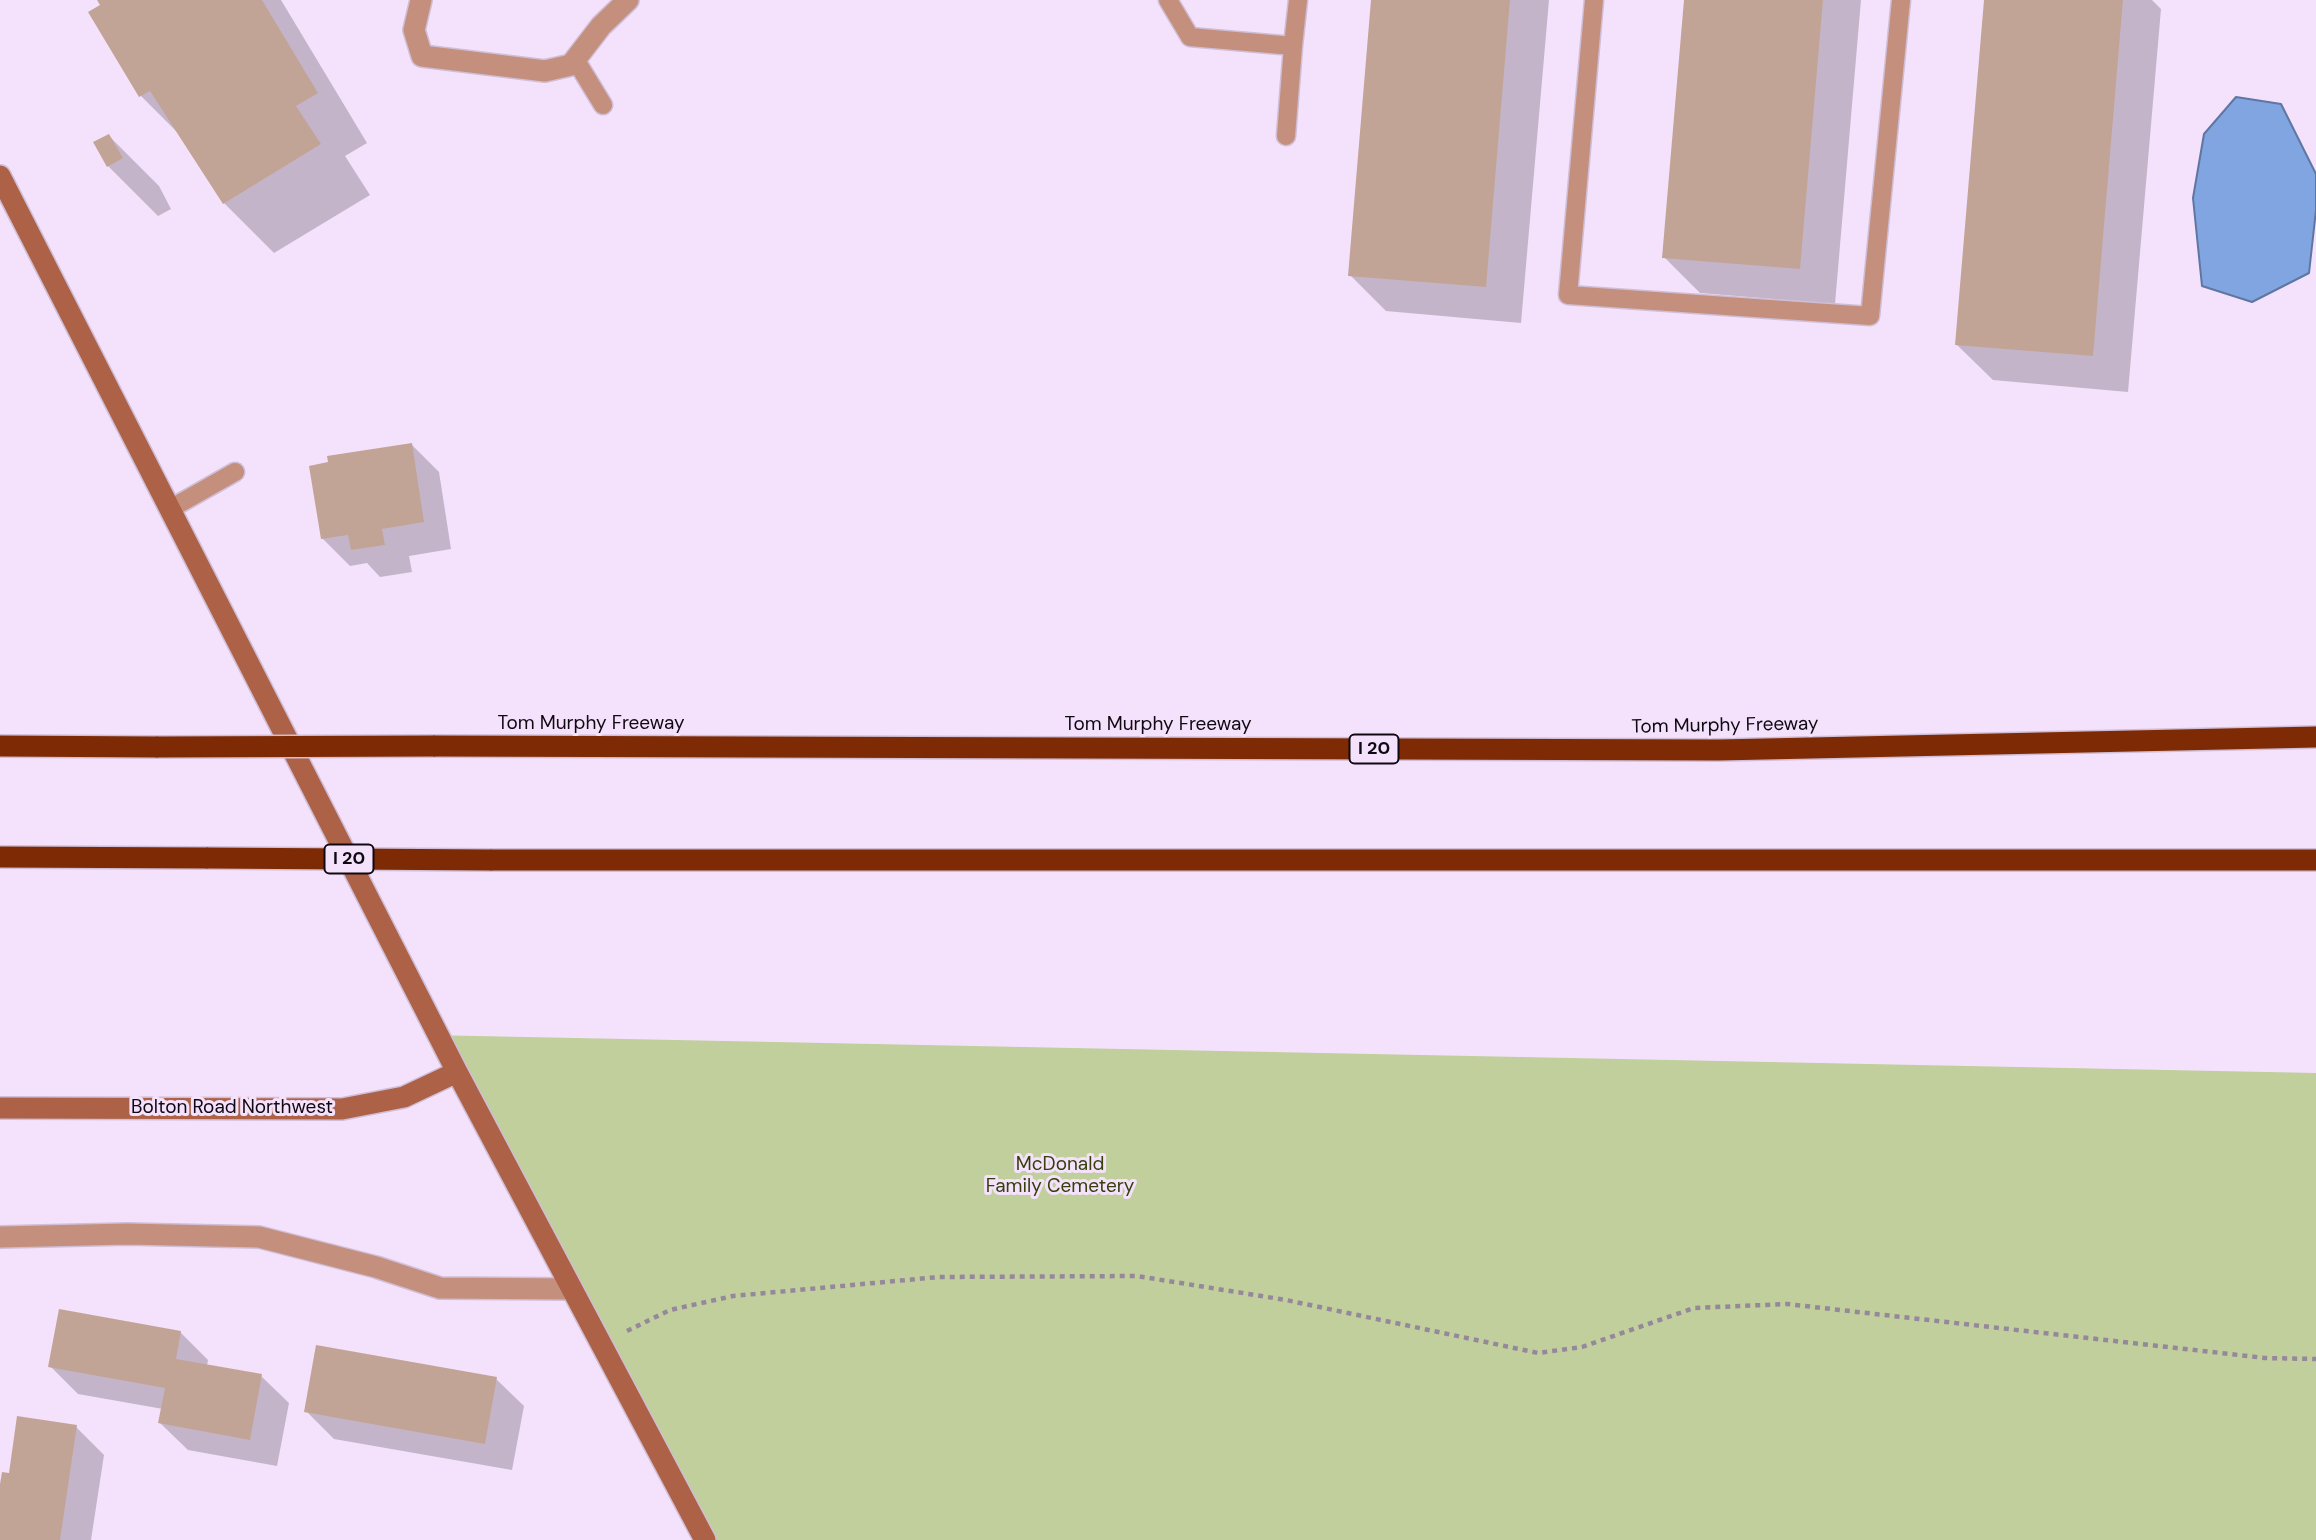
<!DOCTYPE html>
<style>
body{margin:0}
canvas{display:block;background:#f4e1fb}
</style>
<canvas width="2316" height="1540"></canvas>
<script>
const context = document.querySelector('canvas').getContext('2d');
context.lineJoin = 'round';
function fillPath(path, color) { context.fillStyle = color; context.fill(path, 'evenodd'); }
function strokePath(path, color, width, dash) { context.strokeStyle = color; context.lineWidth = width; context.lineCap = dash ? 'butt' : 'round'; context.setLineDash(dash || []); context.stroke(path); }
function drawText(font, color, halo, rows, align = 'center') {
  context.font = font + ' "DM Sans",sans-serif'; context.lineWidth = 6; context.setLineDash([]); context.textBaseline = 'middle'; context.strokeStyle = halo; context.fillStyle = color; for (const [text, x, y, turn = 0] of rows) {
    context.save(); context.translate(x, y); context.rotate((+turn || 0) * Math.PI / 180); context.textAlign = isNaN(turn) ? turn : align; if (halo) context.strokeText(text, 0, 0); context.fillText(text, 0, 0); context.restore();
  }
}
fillPath(new Path2D(`
 M426,1035L2316,1073V1540H707L594,1351Z`), '#c0cf9b');
const water = new Path2D(`
 M2236,97L2281,104L2316,174V210L2309,273L2252,302L2202,286L2193,198L2204,134Z`);
fillPath(water, '#81a5e0');
strokePath(water, '#5f76a2', 2);
fillPath(new Path2D(`
 M99,0H281L367,143L345,156L370,195L274,253L224,203L181,136L141,96Z
 M1373,0H1549L1521,323L1386,311L1350,275Z
 M1685,0H1861L1835,304L1700,293L1664,257Z
 M1986,0H2152L2161,9L2128,392L1993,380L1956,344Z
 M109,136L159,186L171,209L158,216L108,166Z
 M411,444L439,472L451,549L409,556L412,572L380,577L367,563L350,566L322,538Z
 M180,1332L208,1360L207,1366L261,1376L289,1403L277,1466L188,1450L160,1423L163,1409L78,1394L50,1366Z
 M496,1379L524,1406L512,1470L334,1439L306,1411Z
 M76,1427L104,1455L91,1540H0V1496L11,1474Z`), '#0003');
fillPath(new Path2D(`
 M97,0H262L318,93L296,106L321,144L223,204L150,91L139,97L88,12L100,5Z
 M1371,0H1510L1486,287L1348,276Z
 M1684,0H1823L1800,269L1662,258Z
 M1984,0H2123L2093,356L1955,345Z
 M109,134L123,158L107,167L93,142Z
 M412,443L424,522L382,529L385,545L351,550L348,535L321,539L309,466L328,462L327,456Z
 M59,1309L181,1331L176,1359L262,1374L250,1440L158,1423L165,1388L48,1367Z
 M316,1345L497,1377L485,1444L304,1412Z
 M17,1416L77,1425L60,1540H0V1484L2,1472L9,1473Z`), '#c2a496');
const lane = new Path2D(`
 M1168,0L1190,37L1293,46L1298,0
 M1594,0L1568,295L1870,316L1901,0
 M575,59L603,105
 M1286,136L1293,46
 M170,509L235,472`);
const street = new Path2D(`
 M421,0L414,30L422,56L545,71L571,65L601,26L628,0
 M0,1237L127,1234L259,1237L376,1267L440,1288L571,1289`);
const secondary = new Path2D(`
 M0,176L457,1072L705,1540
 M0,1108L342,1109L404,1097L457,1072`);
const highway = new Path2D(`
 M0,746L158,747
 M433,746L1719,750L2316,737
 M0,857L208,858
 M490,860H2316`);
strokePath(lane, '#cfbed6', 21);
strokePath(street, '#cfbed6', 24);
strokePath(secondary, '#cfbed6', 24);
strokePath(highway, '#cfbed6', 24);
strokePath(new Path2D(`
 M627,1331L670,1310L733,1296L939,1277L1137,1276L1286,1300L1538,1353L1582,1347L1694,1308L1787,1304L2265,1358L2316,1359`), '#96889b', 4.5, [5, 5]);
strokePath(lane, '#c48f7d', 18);
strokePath(street, '#c48f7d', 21);
strokePath(secondary, '#ad6247', 21);
strokePath(highway, '#7e2a05', 21);
const highwayBridge = new Path2D(`
 M158,747L433,746
 M208,858L490,860`);
strokePath(highwayBridge, '#cfbed6', 24, []);
strokePath(highwayBridge, '#7e2a05', 21);
for (const [x, y, w] of [
 [1374,749,49],
 [349,859,49]
]) { const box = new Path2D(); box.roundRect(x - w / 2, y - 14.5, w, 29, 5); context.fillStyle = '#f4e1fb'; context.fill(box); strokePath(box, '#0f0911', 2); }
drawText('bold 18px', '#0f0911', null, [
 ["I 20",1374,749],
 ["I 20",349,859]
]);
drawText('19px', '#0f0911', '#f4e1fb', [
 ["Tom Murphy Freeway",591,724],
 ["Tom Murphy Freeway",1158,725],
 ["Tom Murphy Freeway",1725,726,-1],
 ["Bolton Road Northwest",232,1108]
]);
drawText('19px', '#343f0a', '#f4e1fb', [
 ["McDonald",1060,1165],
 ["Family Cemetery",1060,1187]
]);
</script>
